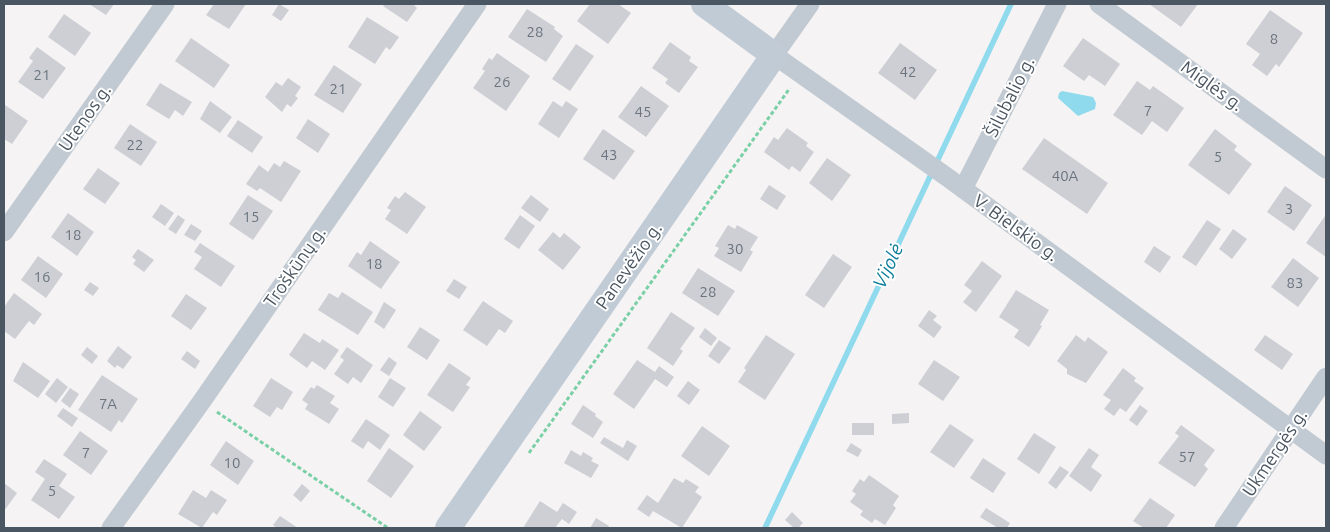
<!DOCTYPE html>
<meta charset="utf-8">
<style>
body{margin:0}
#map{position:relative;width:1330px;height:532px;overflow:hidden;background:#f5f3f3;font-family:Ubuntu,sans-serif}
canvas{display:block}
.frame{position:absolute;inset:0;border:5px solid #4a5661;pointer-events:none}
</style>
<div id="map">
<canvas width="1330" height="532"></canvas>
<div class="frame"></div>
</div>
<script>
const context = document.querySelector('canvas').getContext('2d');
context.lineJoin = 'round';
function fillPath(path, color) { context.fillStyle = color; context.fill(path, 'evenodd'); }
function strokePath(path, color, width, dash) { context.strokeStyle = color; context.lineWidth = width; context.lineCap = dash ? 'butt' : 'round'; context.setLineDash(dash || []); context.stroke(path); }
function drawText(font, color, halo, rows, align = 'center') {
  context.font = font + ' Ubuntu,sans-serif'; context.lineWidth = 4; context.setLineDash([]); context.textBaseline = 'middle'; context.strokeStyle = halo; context.fillStyle = color; for (const [text, x, y, turn = 0] of rows) {
    context.save(); context.translate(x, y); context.rotate((+turn || 0) * Math.PI / 180); context.textAlign = isNaN(turn) ? turn : align; if (halo) context.strokeText(text, 0, 0); context.fillText(text, 0, 0); context.restore();
  }
}
fillPath(new Path2D(`
 M1062,91L1093,97L1096,103L1095,109L1078,116L1058,98L1059,93Z`), '#90daee');
strokePath(new Path2D(`
 M765,528L1011,4`), '#90daee', 5.5);
fillPath(new Path2D(`
 M89,4H114L106,15Z
 M214,4H246L229,29L206,15Z
 M279,4L289,10L281,21L272,15Z
 M385,4H413L417,8L407,22L383,6Z
 M590,4H618L631,13L608,44L577,21Z
 M1149,4H1198L1181,27Z
 M527,9L555,27L554,29L563,36L546,62L508,37Z
 M1270,10L1303,33L1279,67L1276,64L1267,76L1252,65L1260,54L1246,44Z
 M64,14L91,33L75,56L48,37Z
 M367,17L399,37L390,50L386,47L375,64L348,47Z
 M191,38L230,65L214,88L175,61Z
 M1083,38L1120,64L1105,86L1089,75L1084,81L1063,66Z
 M670,42L691,57L689,61L698,67L679,93L665,83L668,79L652,68Z
 M900,43L937,70L915,100L878,73Z
 M576,44L594,56L570,91L552,79Z
 M37,47L66,68L43,99L18,82L33,61L29,58Z
 M497,53L530,76L506,111L473,88L485,71L482,69L489,58L492,60Z
 M334,65L362,84L343,113L314,95Z
 M288,78L301,87L295,96L298,98L291,107L287,104L282,112L265,97L276,82L282,86Z
 M1137,81L1150,90L1153,86L1184,108L1167,132L1152,121L1142,135L1113,115Z
 M160,83L192,102L183,116L175,110L169,119L146,105Z
 M641,86L669,106L646,137L618,117Z
 M210,101L232,117L220,133L200,119Z
 M553,101L562,107L566,101L578,109L559,138L538,124Z
 M5,105L28,121L12,144L4,139Z
 M308,119L330,134L318,153L296,138Z
 M238,120L263,137L252,153L227,136Z
 M130,124L157,142L141,166L114,148Z
 M787,128L808,143L806,146L814,152L800,172L792,166L789,170L764,152L774,137L778,140Z
 M603,129L635,151L614,180L583,159Z
 M1215,129L1237,146L1234,150L1252,164L1229,195L1188,165Z
 M1044,138L1108,183L1087,214L1022,169Z
 M827,158L851,175L832,201L809,183Z
 M284,161L301,171L281,202L260,188L257,191L246,184L259,165L268,172L274,163L280,167Z
 M98,168L120,183L105,204L83,189Z
 M769,185L786,196L777,210L760,199Z
 M1285,186L1312,205L1294,231L1267,212Z
 M405,192L426,207L407,234L385,219L391,210L387,208L395,196L399,199Z
 M248,195L273,211L253,240L229,224Z
 M531,195L549,209L540,222L521,208Z
 M161,204L174,213L165,226L152,217Z
 M68,213L94,232L77,256L51,237Z
 M178,215L185,220L176,234L168,229Z
 M520,215L535,226L519,249L504,239Z
 M1325,216L1326,217V257L1306,243Z
 M1207,220L1221,229L1196,266L1182,257Z
 M191,224L202,231L195,241L184,235Z
 M728,225L735,229L737,225L758,237L750,250L753,252L741,272L714,256L719,248L715,246Z
 M1233,229L1247,239L1232,259L1219,249Z
 M553,232L560,238L564,233L581,247L563,270L538,250Z
 M370,241L400,262L381,289L348,266L357,252L361,255Z
 M200,243L235,266L221,287L194,269L202,257L194,252Z
 M1154,246L1171,257L1160,273L1144,262Z
 M138,249L154,260L144,272L133,264L136,260L132,257Z
 M833,254L852,267L824,308L805,295Z
 M38,256L63,274L46,298L21,280Z
 M1293,258L1319,278L1298,307L1271,287Z
 M982,261L1002,276L976,312L963,302L972,291L964,285Z
 M698,268L735,291L718,316L682,293Z
 M454,279L467,287L459,299L446,291Z
 M90,282L99,288L93,296L84,290Z
 M1016,290L1049,310L1040,325L1042,326L1029,347L1014,337L1019,330L999,317Z
 M342,292L373,312L358,335L318,310L329,293L338,298Z
 M14,293L42,314L34,325L29,321L15,339L4,331V307Z
 M186,294L207,308L191,330L171,316Z
 M483,301L513,321L505,333L499,329L487,346L463,330Z
 M384,302L396,310L384,329L374,322Z
 M929,310L937,316L933,320L942,327L934,338L918,326Z
 M671,312L695,328L680,349L683,351L673,366L647,348Z
 M420,327L440,340L427,360L407,347Z
 M705,328L717,338L711,346L699,337Z
 M304,333L320,343L322,339L339,350L325,370L312,361L307,368L289,355Z
 M766,335L795,354L765,400L738,382L746,370L744,368Z
 M1076,335L1085,342L1088,337L1108,352L1086,383L1067,374V369L1057,361Z
 M1265,335L1293,354L1282,370L1254,350Z
 M719,340L731,348L719,364L708,356Z
 M118,346L132,357L123,369L117,365L115,368L107,361Z
 M87,347L98,356L92,364L81,355Z
 M347,347L373,365L361,383L353,377L348,384L334,374L344,360L340,357Z
 M187,351L200,361L195,369L181,359Z
 M389,357L397,363L389,376L380,370Z
 M637,360L655,372L659,366L674,377L667,387L655,379L634,409L613,394Z
 M934,360L960,377L943,401L918,384Z
 M23,362L50,381L38,398L13,381Z
 M449,363L471,378L466,385L470,387L453,412L427,395Z
 M1123,368L1136,378L1134,381L1144,388L1126,412L1120,408L1114,416L1104,409L1111,400L1103,395Z
 M102,375L138,399L122,423L119,420L111,432L78,410Z
 M57,378L68,387L56,403L45,394Z
 M271,378L293,392L282,410L277,407L270,417L253,406Z
 M390,378L406,388L393,407L378,397Z
 M688,381L700,390L689,405L677,396Z
 M317,385L335,396L330,403L339,409L329,424L305,409L308,404L302,400L311,387L314,389Z
 M70,388L79,394L70,408L61,401Z
 M583,405L596,414L595,416L603,422L593,438L571,424Z
 M1140,405L1148,411L1137,426L1129,420Z
 M63,408L78,418L72,427L57,416Z
 M420,411L442,427L424,451L403,435Z
 M909,413V423L892,424V414Z
 M366,419L390,435L380,450L368,441L363,449L351,441Z
 M852,423H874V435H852Z
 M950,424L974,440L954,468L930,452Z
 M1181,425L1215,450L1204,465L1208,469L1195,487L1158,463L1179,436L1175,433Z
 M702,426L730,446L709,476L681,456Z
 M80,431L108,451L91,475L63,455Z
 M1034,433L1056,447L1039,474L1017,459Z
 M604,437L623,448L627,440L637,446L628,461L600,443Z
 M226,441L254,461L238,485L210,465Z
 M851,443L862,450L858,457L846,451Z
 M389,448L414,466L391,498L367,481Z
 M1089,448L1099,455L1091,467L1102,475L1091,492L1069,476Z
 M571,450L581,456L583,452L593,458L591,461L599,465L591,478L564,463Z
 M983,458L1006,473L993,493L970,478Z
 M44,459L67,474L59,486L75,497L59,519L31,500L45,479L35,472Z
 M1060,466L1069,472L1056,489L1048,483Z
 M869,475L899,496L893,505L896,508L885,525L875,519L872,523L860,515L863,511L850,502L856,494L852,491L860,479L864,482Z
 M674,478L683,483L686,479L699,487L695,492L702,497L682,528L653,511L649,517L637,509L647,495L658,503Z
 M4,483L17,493L4,511Z
 M302,484L310,491L301,502L293,495Z
 M193,490L206,498L211,490L227,500L217,515L213,512L202,528L178,514Z
 M1150,498L1175,515L1166,528H1144L1133,521Z
 M540,501L557,512L563,503L577,512L569,524L562,519L555,528H523Z
 M986,508L1010,523L1007,528H998L980,517Z
 M792,512L803,523L798,528H794L785,520Z
 M280,516L298,528H277L273,525Z
 M596,518L609,526L608,528H590Z`), '#cdcfd5');
strokePath(new Path2D(`
 M217,412L388,528
 M529,453L790,88`), '#7ad0a6', 3, [4, 2.5]);
strokePath(new Path2D(`
 M810,4L774,55L947,177L1326,455
 M1099,4L1326,169
 M963,189L1057,4
 M4,232L165,4
 M111,528L202,401L477,4
 M1224,528L1326,377`), '#c1cad2', 19);
strokePath(new Path2D(`
 M448,528L774,55L704,4`), '#c1cbd6', 26);
drawText('15px', '#6b747e', null, [
 ["28",535,32],
 ["8",1274,39],
 ["42",908,72],
 ["21",42,75],
 ["26",502,82],
 ["21",338,89],
 ["7",1148,111],
 ["45",643,112],
 ["22",135,145],
 ["43",609,155],
 ["5",1218,157],
 ["40A",1065,176],
 ["3",1289,209],
 ["15",251,217],
 ["18",73,235],
 ["30",735,249],
 ["18",374,264],
 ["16",42,277],
 ["83",1295,283],
 ["28",708,292],
 ["7A",108,404],
 ["7",86,453],
 ["57",1187,457],
 ["10",232,463],
 ["5",52,491]
]);
drawText('18px', '#4a5661', '#fff', [
 ["Miglės g.",1212,86,36],
 ["Šilubalio g.",1010,97,-63],
 ["Utenos g.",85,118,-55],
 ["V. Bielskio g.",1016,228,36],
 ["Panevėžio g.",629,266,-55],
 ["Troškūnų g.",295,267,-55],
 ["Ukmergės g.",1275,453,-56]
]);
drawText('italic 19px', '#0c7c9b', '#fff', [
 ["Vijolė",888,266,-65]
]);
</script>
